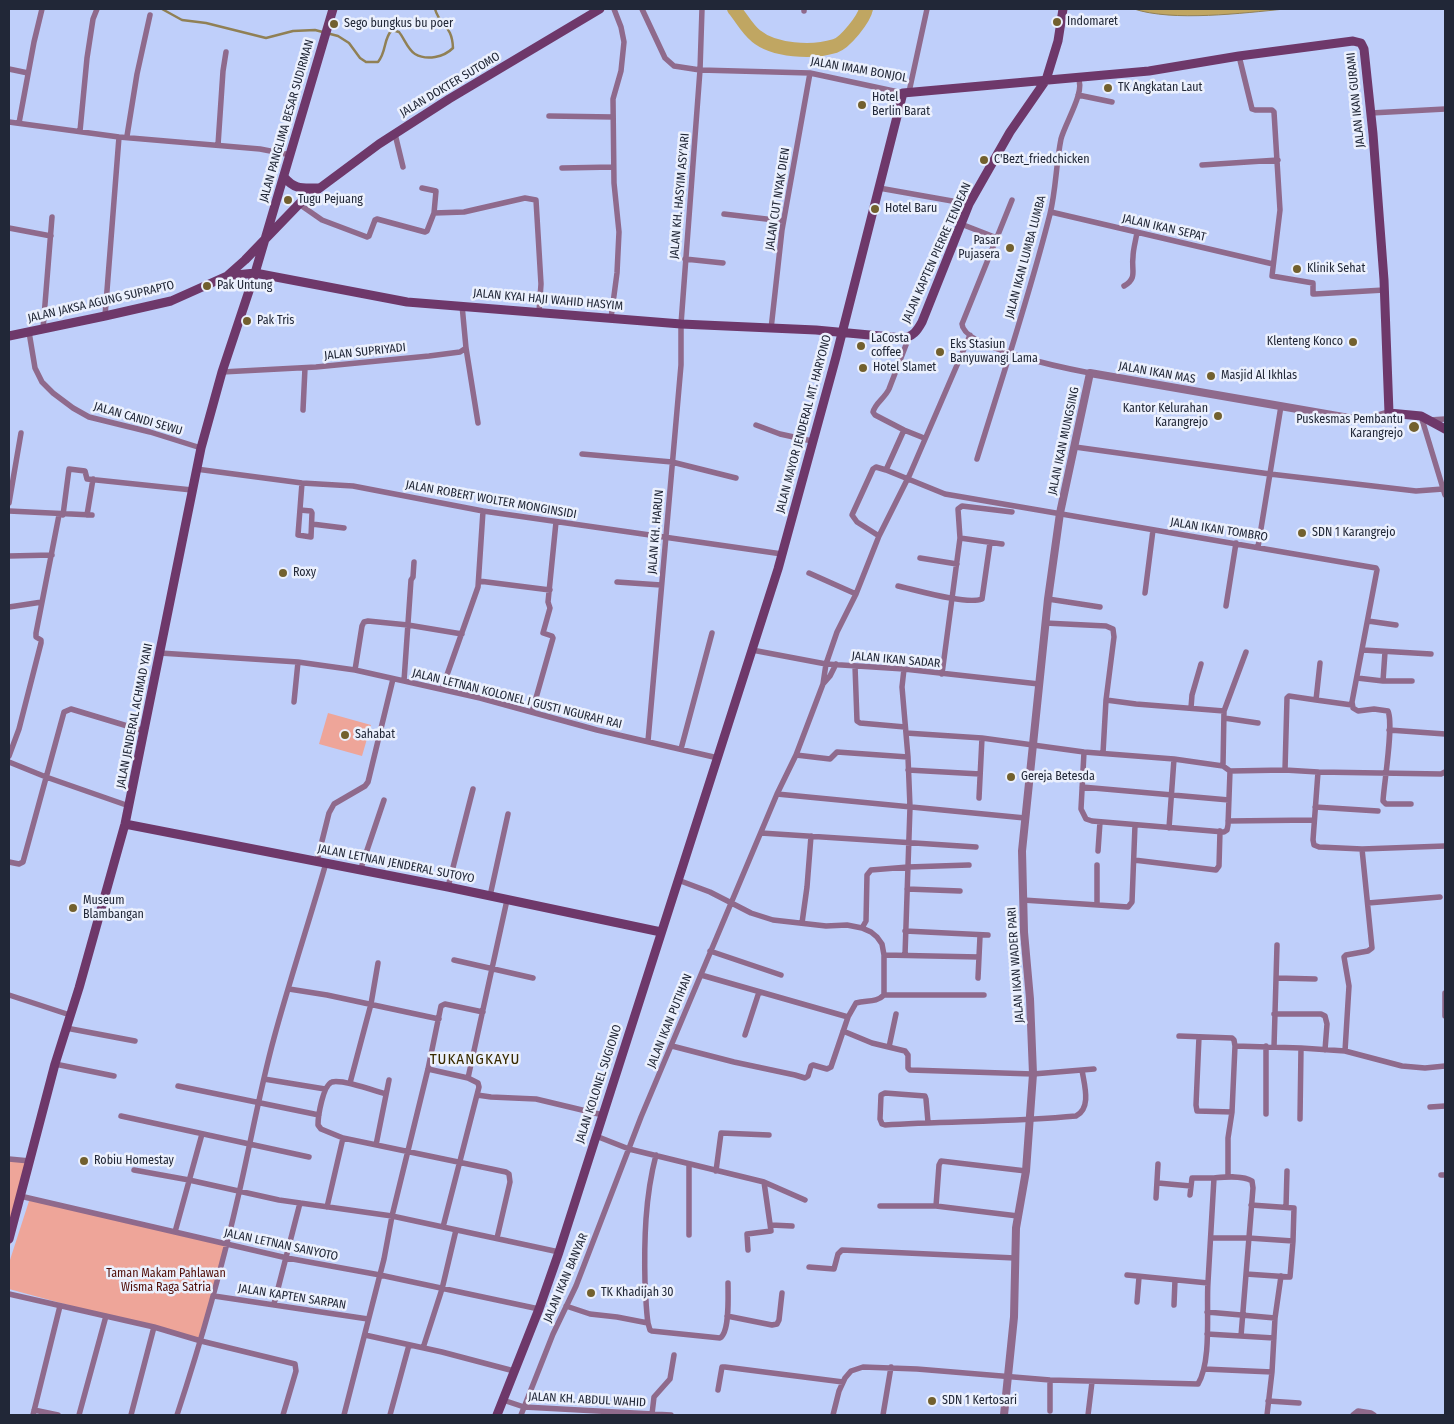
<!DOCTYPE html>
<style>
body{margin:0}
#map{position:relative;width:1454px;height:1424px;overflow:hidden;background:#bfcffa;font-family:"Fira Sans Condensed",sans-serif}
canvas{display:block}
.frame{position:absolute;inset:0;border:10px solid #212737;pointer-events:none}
</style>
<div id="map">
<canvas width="1454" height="1424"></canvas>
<div class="frame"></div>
</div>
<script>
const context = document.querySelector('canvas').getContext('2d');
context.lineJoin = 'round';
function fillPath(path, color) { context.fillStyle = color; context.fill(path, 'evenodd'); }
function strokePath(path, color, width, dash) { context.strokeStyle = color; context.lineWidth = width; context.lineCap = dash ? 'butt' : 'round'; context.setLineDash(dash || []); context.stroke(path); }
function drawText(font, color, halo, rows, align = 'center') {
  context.font = font + ' "Fira Sans Condensed",sans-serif'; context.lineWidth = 5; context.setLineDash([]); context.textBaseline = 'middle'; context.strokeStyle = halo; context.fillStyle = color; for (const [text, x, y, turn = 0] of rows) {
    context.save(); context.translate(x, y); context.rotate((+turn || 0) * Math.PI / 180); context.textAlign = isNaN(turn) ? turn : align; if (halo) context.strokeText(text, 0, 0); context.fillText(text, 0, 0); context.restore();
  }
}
fillPath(new Path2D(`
 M328,713L371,725L362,756L319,744Z
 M9,1159L30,1162L9,1250Z
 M30,1198L226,1245L201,1341L9,1289V1263Z`), '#eea599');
const water = new Path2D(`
 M1134,9H1285C1243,13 1173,22 1134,9Z`);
fillPath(water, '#c0a662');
strokePath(water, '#908055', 1);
strokePath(new Path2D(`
 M162,9L182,20L206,23L266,38L293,31L315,30L338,36L349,43L360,58L366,62H378C387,51 383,39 392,30L399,32C404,38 408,50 415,54C427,61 444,57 453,48C452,24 440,27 435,9`), '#908055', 2.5);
strokePath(new Path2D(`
 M734,9C741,17 747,29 756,36C774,51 812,53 835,46C845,43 864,19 866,9`), '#c0a662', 14);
strokePath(new Path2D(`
 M642,9L665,58L674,66L700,70L810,73L903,93
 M804,11V9
 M1239,56L1252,109L1255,110H1272L1274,112L1280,210L1272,276L1313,283V294H1315L1384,290
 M9,69L28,73
 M909,92L927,9
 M1078,95L1112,102
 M1371,113L1445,109
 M549,116L613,117
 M9,122L119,137L260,149L291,155
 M19,123L34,42L42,9
 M80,131L87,58L93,19L97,9
 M395,134L403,167
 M127,136L137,74L150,15
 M218,145L223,71L226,52
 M1202,165L1278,160
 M562,168L613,167
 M422,188L436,191L434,213L464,212L525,198L536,200L541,284L539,312
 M879,188L969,204
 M1012,200L962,324C963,348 1069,369 1090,373
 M299,204L322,220L367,237L369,236L375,220L377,219L425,232L427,231L434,213
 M1051,212L1273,264
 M724,214L783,221
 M961,224L997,238
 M9,228L51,236
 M685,259L723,263
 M1124,286C1138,278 1131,270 1133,257C1133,249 1136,240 1137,232
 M462,305L466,348L478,423
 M105,316L119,137
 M611,318L617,273L619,232L614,183L613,99L621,71L624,42L621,27L614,9
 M43,329L52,217
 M771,329L782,230L810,73
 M29,332L35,368L42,382L53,393L73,408L89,417L150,432L201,448
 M909,337L889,389C885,398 875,403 873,412L875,415L904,430L924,438
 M222,372L316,367L429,356L460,352L466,348
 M303,410L305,368
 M1421,416L1445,495
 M1430,420L1445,419
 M756,425L780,434L812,441
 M904,430L886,470L945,494L1376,568L1377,570L1352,702L1353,708L1358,711L1374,709L1388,711C1394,725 1384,783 1383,801L1386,804H1411
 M1075,447L1270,474L1416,491L1443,489
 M582,454L672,462L736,478
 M977,459C1002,378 1029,297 1050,214C1056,190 1056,164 1061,139C1065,123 1086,91 1078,78
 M196,469L302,483L353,486L483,511L782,554
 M9,503L21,433
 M300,510L311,511L312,513L311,537L298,535L302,483
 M9,511L92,515
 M63,515L69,469L85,471L87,479L192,490
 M87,515L93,479
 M312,524L344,528
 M879,536L857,522L852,515L873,469L876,467L886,470
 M960,538L1002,544
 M1258,547L1281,406
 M9,556L52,555
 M920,558L957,564
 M809,573L856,594
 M479,581L550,590
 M617,582L661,585
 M898,586C916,590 966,605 982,599L990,543
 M1145,593L1153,530
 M1048,599L1100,607
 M1226,606L1236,543
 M9,607L42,602
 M1368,621L1396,625
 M1045,623L1106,626L1113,629L1114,637L1106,700L1103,753
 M752,650L826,664L904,669L1039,684
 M1363,650L1431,654
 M160,653L298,662L355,670L480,698L597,730L718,758
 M855,666L857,721L860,723L905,727
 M904,669L902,687L908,757L910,807L905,955
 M355,670L362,626L364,622L368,621L408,625L462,634
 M942,674L960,538L958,509L962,506L1012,512
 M1357,678L1383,681H1412
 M404,681L411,580L413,577L414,562
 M1383,681L1385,652
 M823,684L826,664L837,632L856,594L879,536L910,474L970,335
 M442,689L478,587L483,511
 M1106,700L1136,704L1224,711
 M1316,700L1352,705
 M294,702L298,662
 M1191,708L1192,695L1201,664
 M532,712L553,638L552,636L543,633L550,608L548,602L556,522
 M1224,718L1258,723
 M1389,730L1445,734
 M906,733L982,738L1084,752L1174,759L1223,766L1230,771L1285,770L1318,772L1441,774L1445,772
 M648,741L681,365V324L700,70L702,9
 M681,749L712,633
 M1084,752L1081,809L1086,819L1092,821L1224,832L1227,830L1228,825L1230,771
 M796,755L830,759L837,752L908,757
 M9,756L19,729L41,643V640L36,637V633L59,515
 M9,762L46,777L129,806
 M1223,766L1224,711L1246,652
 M908,770L980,774
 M1285,770L1287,698L1289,696L1316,700L1320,663
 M1318,772L1313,840L1314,845L1319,847L1362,849L1445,846
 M1082,787L1229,800
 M777,794L1025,818
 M979,798L982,738
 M1315,807L1378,811
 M1228,821L1314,820
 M1169,828L1174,759
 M761,833L976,847
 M1098,851L1100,822
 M1134,860L1216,870L1219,866L1220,831
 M317,861L329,813L334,804L365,786L368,782L393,679
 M9,862L19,864L23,862L64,712L71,709L144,731
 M1097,865V905
 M360,871L384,800
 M678,880L710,892L751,913L773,920L826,926L847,925L862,928L871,932L877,937L882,944L884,955V995
 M448,887L473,789
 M907,889L960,891
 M490,896L508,814
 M1023,900L1128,907L1132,902L1135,825
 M1368,903L1440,897
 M802,923L807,887L811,836
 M862,928L866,921L867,875L871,870L908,867L969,865
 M905,931L988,935
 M710,951L781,975
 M884,955L979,957
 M454,960L533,978
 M701,975L848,1017
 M978,978L980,936
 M1276,978L1315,979
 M289,989L327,995L439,1019
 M1445,993V1016
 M9,995L70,1015
 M1274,1014H1321L1325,1016L1327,1024L1325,1050
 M66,1028L135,1041
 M843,1031L872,1043L905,1051L908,1055V1068L910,1070L1033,1074L1094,1069
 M745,1035L759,992
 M1179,1036L1232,1038L1234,1040L1235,1046
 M1199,1037L1196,1105L1197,1111L1232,1112
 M672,1046L734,1062L795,1075L805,1078L808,1076L811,1066L813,1065L827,1069L831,1067L848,1017L856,1003C867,1000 876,1003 884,995H984
 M1266,1046V1114
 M889,1047L896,1014
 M1274,1047L1277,945
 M1345,1051L1349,986L1344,957L1346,955L1368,951L1372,948L1362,849
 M55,1064L114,1076
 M428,1069L468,1078L478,1083L479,1087L443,1227
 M468,1078L507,900
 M264,1079L325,1089
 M350,1083L371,1004L378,963
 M178,1086L319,1115
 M477,1095L491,1097L536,1099L603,1115
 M1430,1107L1445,1106
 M121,1116L309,1157
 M1300,1119L1301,1048
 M928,1122L926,1099L925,1096L885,1093L881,1095L880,1119L882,1124L885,1125C949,1121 1013,1122 1076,1116C1092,1108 1084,1084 1082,1070
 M596,1136L629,1149L764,1182L771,1231L747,1234L748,1250
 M343,1138L321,1129L318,1125C318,1116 323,1085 332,1082C342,1079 375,1091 386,1094
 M376,1145L389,1080
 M9,1159L30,1161
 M134,1170L189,1180L279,1200L392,1216L559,1252
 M716,1171L721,1133L769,1135
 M1441,1175H1445
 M1228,1177V1138L1232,1112L1235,1046L1301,1048L1345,1051L1402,1066L1425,1068L1445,1066
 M764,1182L805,1200
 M1158,1183L1191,1186
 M1190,1195L1192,1178H1214
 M20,1196L287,1258L380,1275L539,1309
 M1156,1198L1158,1164
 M1251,1205L1294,1208L1293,1241
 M880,1206H936L1018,1216
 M936,1206L939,1165L941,1161L1026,1171
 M327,1207L343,1138L506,1172L509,1174L510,1182L497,1238
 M1286,1207L1287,1171
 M771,1225L792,1226
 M175,1232L202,1134
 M689,1235V1165
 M1211,1238H1248L1293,1241L1290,1277L1246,1274
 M809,1267L834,1269L838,1254L842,1250L1015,1258
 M1127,1275L1208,1283
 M9,1294L154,1327L201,1341L295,1364L296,1371L283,1415
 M214,1296L368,1319
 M1137,1302L1139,1277
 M274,1304L300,1203
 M1174,1305L1175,1280
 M566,1306L590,1314L617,1317L648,1323L650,1330L652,1331L720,1338C730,1332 728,1295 728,1283
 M1207,1312L1275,1318
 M727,1316L772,1325L777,1324L779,1320L782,1293
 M648,1323C646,1310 646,1297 645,1284C644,1241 645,1197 656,1155
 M1207,1334L1274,1338
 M365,1335L442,1352L514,1371
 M423,1348L442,1289L456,1230
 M1204,1369L1272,1372
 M718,1390L722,1367H725L843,1382
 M503,1400L524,1407L671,1415
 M1268,1401L1299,1403
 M34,1410L58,1415
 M1050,1411V1380
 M652,1414L654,1397L670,1379L674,1355
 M33,1415L60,1306
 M79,1415L106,1316
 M131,1415L154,1327
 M177,1415C201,1342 222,1268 239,1193C251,1141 260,1089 274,1038C290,979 309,922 326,863
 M344,1415L384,1259L392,1216L428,1069L441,1006L445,1004L483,1012
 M390,1415L409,1345
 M521,1415L553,1334L576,1286L641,1117L777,794L796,755L823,684L830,676L836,664
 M833,1415L839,1391L845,1378L851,1371L863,1367L917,1369L1050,1380L1198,1384C1212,1360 1206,1311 1208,1282C1210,1247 1212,1213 1214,1178C1225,1177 1243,1175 1252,1181L1253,1188L1241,1336
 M883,1415L891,1367
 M1088,1415L1092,1382
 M1267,1415L1272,1372L1275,1318L1281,1276
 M1353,1415L1358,1411L1371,1413L1374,1415`), '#8f6a8c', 5.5);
strokePath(new Path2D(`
 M1004,1415L1014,1317L1016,1228L1026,1171L1033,1074L1030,999L1024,932L1022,851L1048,599L1060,513L1090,373L1355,419L1371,418L1389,413`), '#8f6a8c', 8);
strokePath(new Path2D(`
 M284,177C295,190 302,188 318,188
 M227,276L245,260L301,202L379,144L449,99L600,9
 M9,336L105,316L171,301L227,276L255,273L407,302L681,324L816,330L902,338C913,337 917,331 922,322L969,204L1010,132L1046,80L1058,41L1063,9
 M125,824L448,887L661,932
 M9,1239L55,1064L79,988L125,824L201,448L222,372L255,273L333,9
 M497,1415L539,1309L559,1252L778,569L836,357L903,93L1149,71L1239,56L1353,41L1361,43L1364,49L1373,134L1384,280L1389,413L1421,416L1445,429`), '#6e386a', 9);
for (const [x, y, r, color] of [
 [1057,22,5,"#72602e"],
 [334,24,5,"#72602e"],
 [1108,88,5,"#72602e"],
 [862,105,5,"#72602e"],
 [984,160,5,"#72602e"],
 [288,200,5,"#72602e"],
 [875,209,5,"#72602e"],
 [1010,248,5,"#72602e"],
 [1297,269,5,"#72602e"],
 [207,286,5,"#72602e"],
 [247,321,5,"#72602e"],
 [1353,342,5,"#72602e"],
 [861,346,5,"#72602e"],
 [940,352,5,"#72602e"],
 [863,368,5,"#72602e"],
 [1211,376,5,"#72602e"],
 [1218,416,5,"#72602e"],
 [1414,427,6,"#72602e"],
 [1302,533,5,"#72602e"],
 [283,573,5,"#72602e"],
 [345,735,5,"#72602e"],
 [1011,777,5,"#72602e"],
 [73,908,5,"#72602e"],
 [84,1161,5,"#72602e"],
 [591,1293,5,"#72602e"],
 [932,1401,5,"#72602e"]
]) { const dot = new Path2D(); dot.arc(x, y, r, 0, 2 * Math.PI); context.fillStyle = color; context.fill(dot); strokePath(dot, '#ebf0fd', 2); }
drawText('12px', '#212737', '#ebf0fd', [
 ["Indomaret",1067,22],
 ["Sego bungkus bu poer",344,24],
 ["TK Angkatan Laut",1118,88],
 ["Hotel",872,98],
 ["Berlin Barat",872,112],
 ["C'Bezt_friedchicken",994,160],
 ["Tugu Pejuang",298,200],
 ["Hotel Baru",885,209],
 ["Pasar",1000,241,"right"],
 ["Pujasera",1000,255,"right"],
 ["Klinik Sehat",1307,269],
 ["Pak Untung",217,286],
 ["Pak Tris",257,321],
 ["LaCosta",871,339],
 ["coffee",871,353],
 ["Klenteng Konco",1343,342,"right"],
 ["Eks Stasiun",950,345],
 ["Banyuwangi Lama",950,359],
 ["Hotel Slamet",873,368],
 ["Masjid Al Ikhlas",1221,376],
 ["Kantor Kelurahan",1208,409,"right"],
 ["Karangrejo",1208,423,"right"],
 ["Puskesmas Pembantu",1403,420,"right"],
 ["Karangrejo",1403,434,"right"],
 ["SDN 1 Karangrejo",1312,533],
 ["Roxy",293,573],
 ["Sahabat",355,735],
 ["Gereja Betesda",1021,777],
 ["Museum",83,901],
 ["Blambangan",83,915],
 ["Robiu Homestay",94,1161],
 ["TK Khadijah 30",601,1293],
 ["SDN 1 Kertosari",942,1401]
], 'left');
drawText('12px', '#212737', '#ebf0fd', [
 ["JALAN IMAM BONJOL",859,70,10],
 ["JALAN DOKTER SUTOMO",450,85,-31],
 ["JALAN IKAN GURAMI",1356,100,-96],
 ["JALAN PANGLIMA BESAR SUDIRMAN",287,121,-74],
 ["JALAN KH. HASYIM ASY'ARI",680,196,-85],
 ["JALAN CUT NYAK DIEN",778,199,-81],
 ["JALAN IKAN SEPAT",1164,228,13],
 ["JALAN KAPTEN PIERRE TENDEAN",937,253,-66],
 ["JALAN IKAN LUMBA LUMBA",1026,257,-75],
 ["JALAN KYAI HAJI WAHID HASYIM",548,300,5],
 ["JALAN JAKSA AGUNG SUPRAPTO",101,302,-13],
 ["JALAN SUPRIYADI",365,352,-6],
 ["JALAN IKAN MAS",1157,373,10],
 ["JALAN CANDI SEWU",138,419,16],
 ["JALAN MAYOR JENDERAL MT. HARYONO",804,424,-75],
 ["JALAN IKAN MUNGSING",1064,441,-78],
 ["JALAN ROBERT WOLTER MONGINSIDI",491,500,10],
 ["JALAN IKAN TOMBRO",1219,530,9],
 ["JALAN KH. HARUN",656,532,-85],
 ["JALAN IKAN SADAR",896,660,5],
 ["JALAN LETNAN KOLONEL I GUSTI NGURAH RAI",517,699,14],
 ["JALAN JENDERAL ACHMAD YANI",135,716,-79],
 ["JALAN LETNAN JENDERAL SUTOYO",396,864,11],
 ["JALAN IKAN WADER PARI",1016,965,-94],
 ["JALAN IKAN PUTIHAN",670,1021,-68],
 ["JALAN KOLONEL SUGIONO",599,1084,-72],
 ["JALAN LETNAN SANYOTO",281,1245,12],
 ["JALAN IKAN BANYAR",566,1278,-67],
 ["JALAN KAPTEN SARPAN",292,1297,9],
 ["JALAN KH. ABDUL WAHID",587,1400,3]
]);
drawText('12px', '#4f0d07', '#ebf0fd', [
 ["Taman Makam Pahlawan",166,1274],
 ["Wisma Raga Satria",166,1288]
]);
context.letterSpacing = '1px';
drawText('15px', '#392b01', '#ebf0fd', [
 ["TUKANGKAYU",475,1060]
]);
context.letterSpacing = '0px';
</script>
